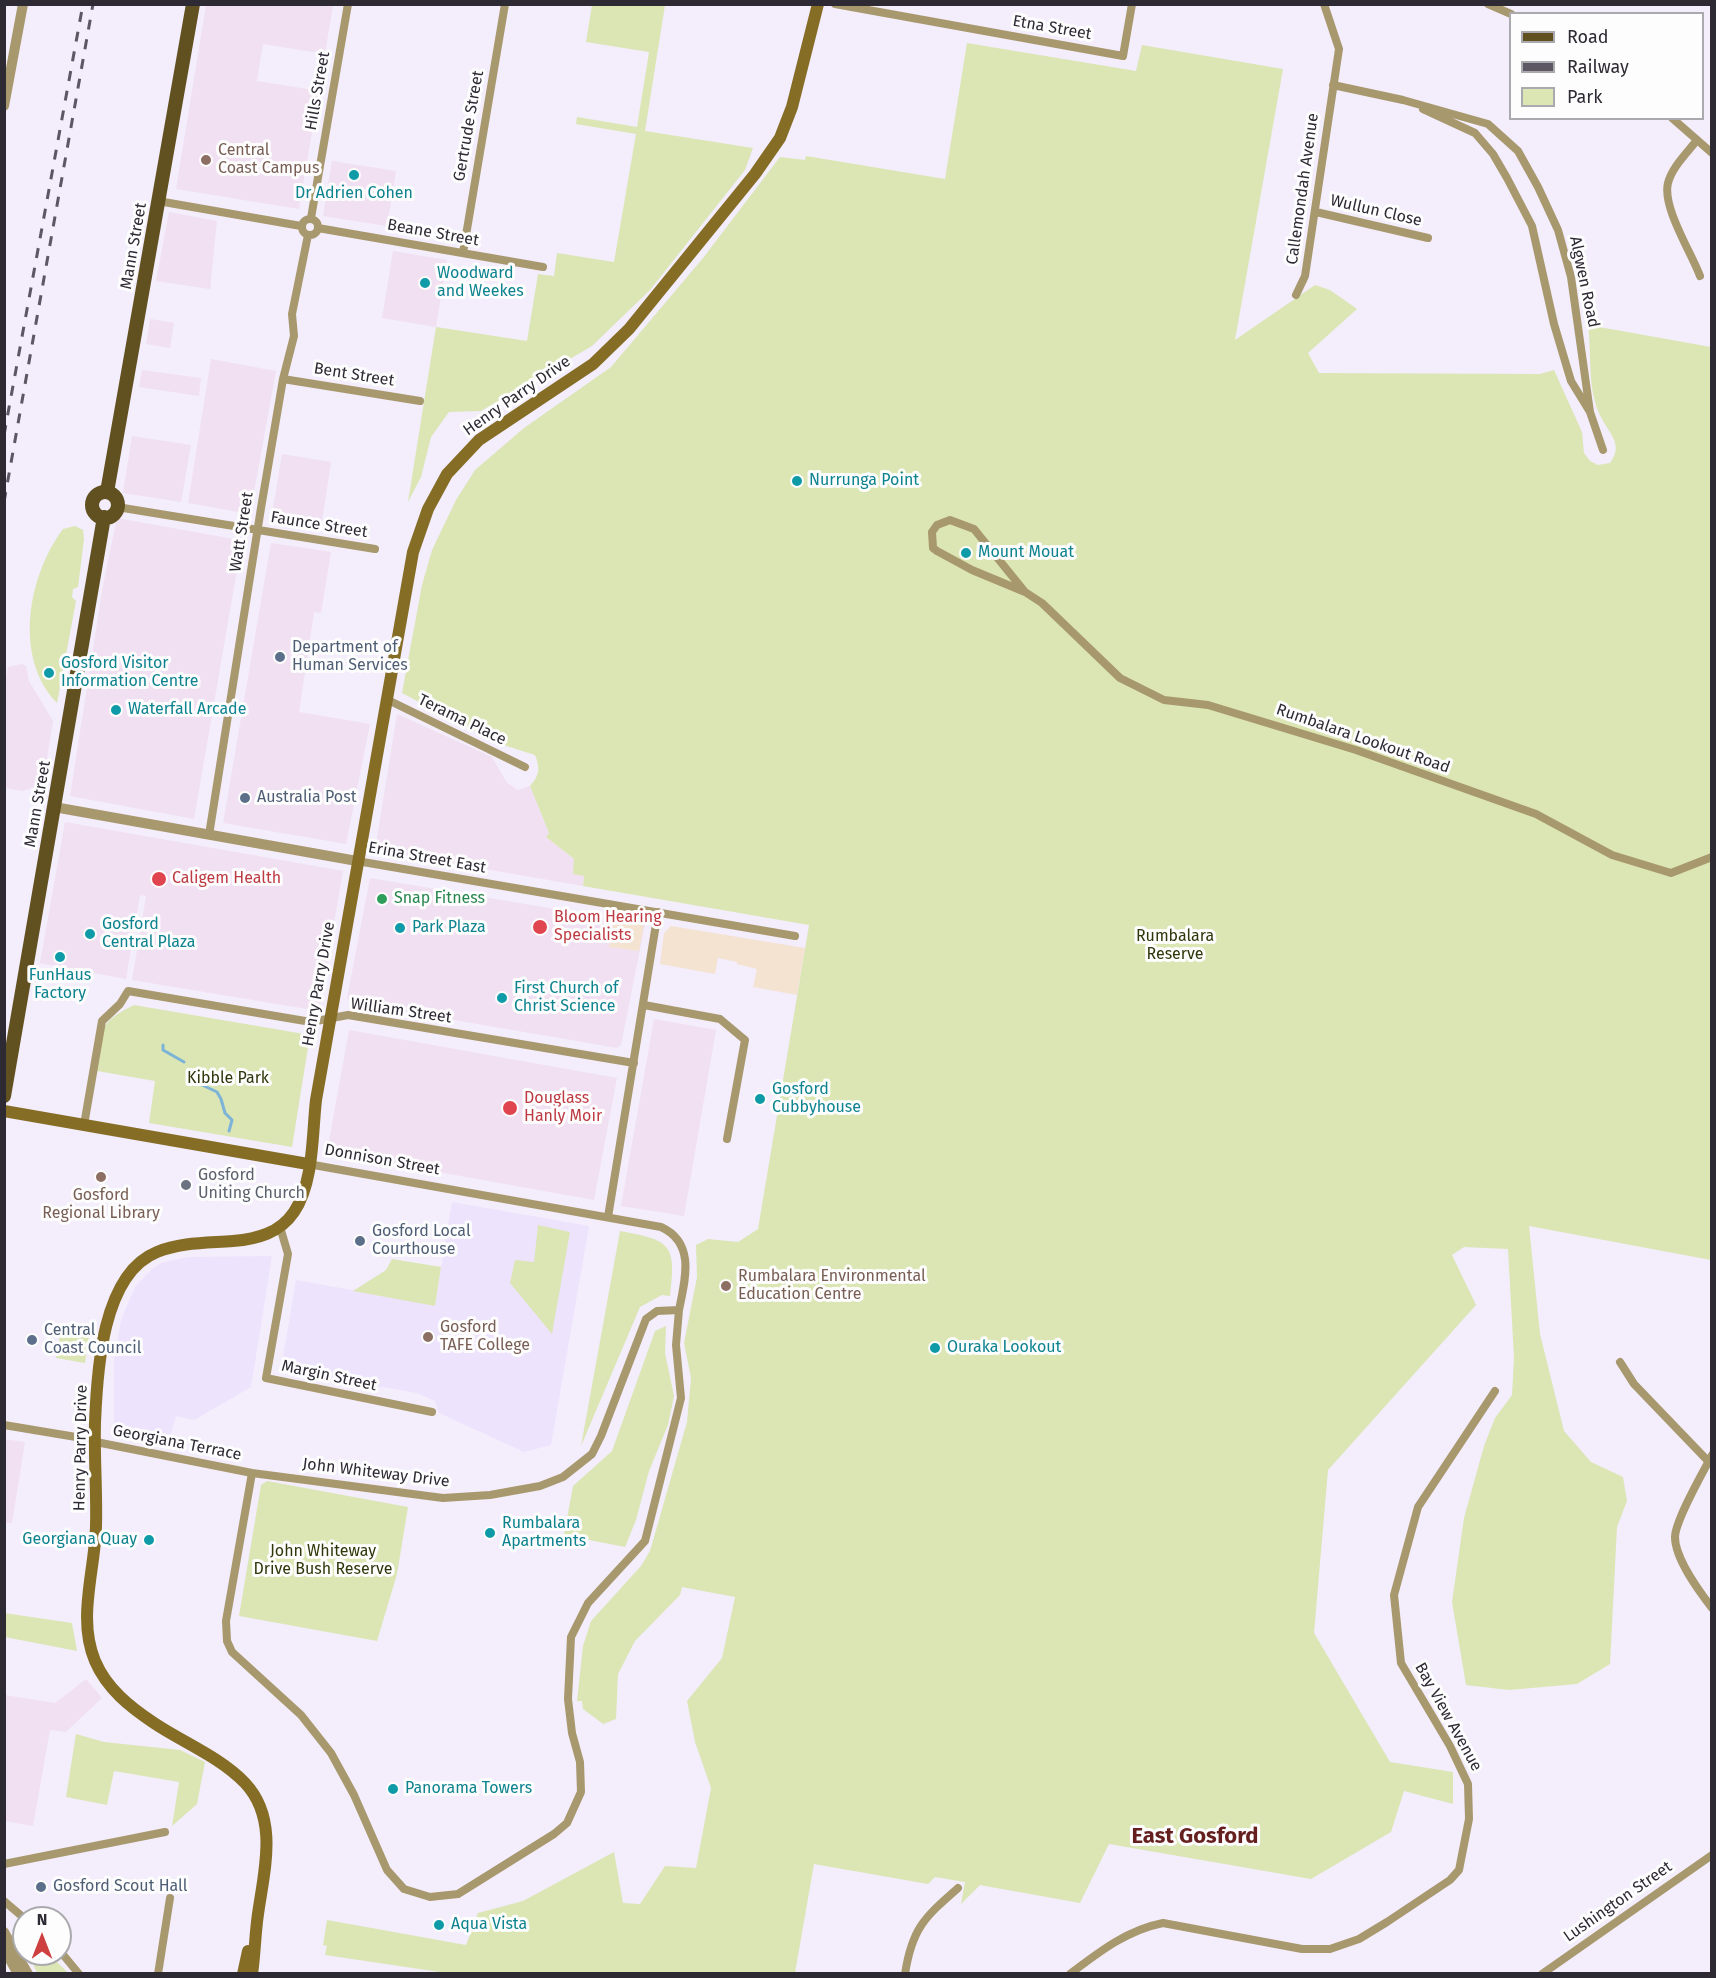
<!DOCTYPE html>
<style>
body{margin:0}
#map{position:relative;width:1716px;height:1978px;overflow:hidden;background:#f3edfc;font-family:"Fira Sans",sans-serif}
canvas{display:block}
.frame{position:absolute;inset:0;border:6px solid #2e2a34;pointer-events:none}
.legend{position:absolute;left:1509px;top:12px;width:195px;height:108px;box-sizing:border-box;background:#fdfdfd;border:2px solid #aaa9ad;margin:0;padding:8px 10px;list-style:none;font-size:18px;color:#2e2a34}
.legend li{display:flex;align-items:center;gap:12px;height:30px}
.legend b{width:30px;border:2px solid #aaa9ad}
.north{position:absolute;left:12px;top:1906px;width:60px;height:60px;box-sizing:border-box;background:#fdfdfd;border:2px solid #aaa9ad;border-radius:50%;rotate:0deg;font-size:16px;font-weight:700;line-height:24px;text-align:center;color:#2e2a34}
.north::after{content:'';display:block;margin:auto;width:21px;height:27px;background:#ce3f40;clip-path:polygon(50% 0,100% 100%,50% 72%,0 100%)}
</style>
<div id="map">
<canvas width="1716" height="1978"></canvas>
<div class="frame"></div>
<ul class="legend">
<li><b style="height:8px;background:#625120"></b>Road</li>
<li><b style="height:8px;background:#5c5762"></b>Railway</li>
<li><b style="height:16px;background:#dbe6b4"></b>Park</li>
</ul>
<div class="north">N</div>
</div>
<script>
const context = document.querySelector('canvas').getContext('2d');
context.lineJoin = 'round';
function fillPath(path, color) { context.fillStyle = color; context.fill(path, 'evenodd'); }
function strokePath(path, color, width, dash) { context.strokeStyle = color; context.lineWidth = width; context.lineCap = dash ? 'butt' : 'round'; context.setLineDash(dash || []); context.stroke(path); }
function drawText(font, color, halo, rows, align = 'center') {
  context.font = font + ' "Fira Sans",sans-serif'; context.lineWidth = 6; context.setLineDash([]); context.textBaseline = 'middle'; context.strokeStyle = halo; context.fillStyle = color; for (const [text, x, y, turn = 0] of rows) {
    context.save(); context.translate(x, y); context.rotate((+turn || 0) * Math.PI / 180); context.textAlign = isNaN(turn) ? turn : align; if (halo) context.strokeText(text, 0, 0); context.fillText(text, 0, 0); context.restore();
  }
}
fillPath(new Path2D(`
 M206,5H333L325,54L263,44L257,81L319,91L299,209L176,189Z
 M332,161L396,171L387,226L323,216Z
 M169,212L217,221L210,289L156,281Z
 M393,251L447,260L436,327L382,318Z
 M150,319L174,323L170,348L146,344Z
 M211,359L276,371L250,514L188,503Z
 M142,370L201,378L199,396L139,387Z
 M132,436L191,445L181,502L123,493Z
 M282,454L331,462L321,528L271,520Z
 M117,518L239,540L236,576L194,819L70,796L103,585Z
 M271,543L331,552L321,613L314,612L299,712L370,724L346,844L223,823Z
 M22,664L26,666L29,681L53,721L43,784L23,791L4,788L5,684L8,667Z
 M397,714L492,757L507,783L518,790L530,786L549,833L546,837L574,859L584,876L583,886L375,850Z
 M65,822L343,871L319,1011L132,980L146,896L140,895L126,979L40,963Z
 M370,878L645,924L621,1045L617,1048L350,1002L347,998Z
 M654,1019L716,1030L684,1216L621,1206Z
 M349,1030L617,1078L594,1200L327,1152Z
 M4,1439L25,1442L12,1523H5Z
 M86,1679L102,1698L66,1732L50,1730L33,1826L5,1821V1695L55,1703Z`), '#f1e0f1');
fillPath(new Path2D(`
 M614,920L644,924L639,951L609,947Z
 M671,926L805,948L797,995L753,987L757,969L737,964V962L718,958L715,974L660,964L664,933Z`), '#f4e3d1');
fillPath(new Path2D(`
 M452,1202L589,1226L551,1445L524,1452L439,1413L435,1401L417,1393L281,1369L296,1280L435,1305Z
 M272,1256L251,1387L194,1420L176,1416L168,1444L114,1432V1361L121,1320L135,1287L152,1269L161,1263L188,1257Z`), '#eee3fd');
fillPath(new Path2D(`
 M592,5H665L645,131L753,148L745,170L650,290L592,346L481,411L449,412L431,437L421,477L408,502L436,327L527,341L538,274L554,276L557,253L614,262L636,134L576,124L577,117L637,127L649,52L586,42Z
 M967,43L1136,71L1142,45L1283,69L1235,340L1315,285L1330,290L1357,309L1308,353L1319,373L1540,374L1554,370L1582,432L1584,453L1590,461L1598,465L1610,463C1625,443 1607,432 1599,413C1587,385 1592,354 1588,325L1711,347V1260L1529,1226L1540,1334L1564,1431L1591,1462L1623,1477L1627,1501L1617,1527L1610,1664L1577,1684L1509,1690L1466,1685L1452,1602L1464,1518L1484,1446L1495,1418L1512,1395L1514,1358L1508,1249L1464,1247L1452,1255L1476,1305L1328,1470L1314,1633L1390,1762L1453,1772V1804L1404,1791L1391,1832L1311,1879L1109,1844L1080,1903L980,1885L961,1904L965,1882L935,1877L928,1884L814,1864L795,1973L453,1974L325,1955L327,1946L323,1945L327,1920L466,1945L478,1913L523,1901L614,1852L623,1903L640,1904L665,1866L696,1868L711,1788L695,1742L687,1701L722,1658L735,1597L682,1587L680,1595L635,1641L618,1674L616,1719L603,1724L583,1709L582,1701H577L583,1646L591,1621L641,1566L650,1551L687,1422L691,1378L684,1343L697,1277L696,1245L708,1239L738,1242L758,1229L809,925L583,886L584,876L573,874L574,859L546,837L549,833L530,786C540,775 540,768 535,755L497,743L402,693L422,585L432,550L456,500L475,470L524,428L611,367L703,258L780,157L805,160L806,156L945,179Z
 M75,526L83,530L84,539L78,587L73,589L72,597L76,601L57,703C13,657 28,576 63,529Z
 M134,1005L310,1035L292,1147L149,1123L155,1081L97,1071C103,1031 95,1024 134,1005Z
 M538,1225L570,1232L552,1334L510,1283L515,1260L534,1262Z
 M620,1231C670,1240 677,1244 670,1296L662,1295L640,1307L581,1446Z
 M392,1259L441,1267L435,1306L353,1291L386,1270Z
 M62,1324L90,1329L85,1363L56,1358Z
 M666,1326L665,1353L674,1396L668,1425L649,1471L636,1520L625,1547L564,1535L573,1486L612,1451L655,1331Z
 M267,1481L408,1507L397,1574L377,1641L239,1616L261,1485Z
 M4,1613L72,1623L77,1651L5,1637Z
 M76,1734L104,1742L180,1750L205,1762L197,1804L172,1826L179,1782L114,1771L107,1805L66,1797Z
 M29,1954H49L68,1973H37Z`), '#dbe6b4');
strokePath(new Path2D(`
 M163,1045V1050L184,1062
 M192,1072L198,1083L217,1092L221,1099L225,1113L232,1120L229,1131`), '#7cb3d7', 3);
strokePath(new Path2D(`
 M835,4L1123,56L1132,4
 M1488,4L1511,14
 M1333,85L1403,100L1488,124L1518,151L1538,187L1558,230L1571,277L1590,412
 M1423,109L1475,133L1493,154L1507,178L1532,226L1554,324L1571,381L1590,412L1603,450
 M1672,118L1712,153
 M1697,140C1687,153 1672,167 1668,183C1662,207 1691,252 1700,276
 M158,201L301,226
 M1316,212L1428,238
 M311,218L348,4
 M302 227a8 8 0 1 1 16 0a8 8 0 1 1-16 0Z
 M318,228L543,267
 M463,253L505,4
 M1296,295L1305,276L1339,49L1324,4
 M283,379L420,401
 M117,507L375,549
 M1025,592L972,570L937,551L933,548L932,532L937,525L950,520L974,529L1025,592L1042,603L1120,678L1164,700L1208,705L1356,750L1536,814L1612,855L1671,873L1712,857
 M386,699L525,767
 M209,835L261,508L283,379L294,336L292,314L308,235
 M357,861L795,936
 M644,1005L720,1019L745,1040L727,1139
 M84,1125L102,1021L120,1004L128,991L311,1022L348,1015L634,1063
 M308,1164L661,1227C696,1243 685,1280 679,1310
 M608,1217L658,912
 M280,1227L288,1254L266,1378L432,1412
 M679,1310L676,1345L681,1398L645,1541L588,1603L571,1637L568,1699L572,1733L580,1762L581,1792L567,1823L554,1834L458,1894L430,1897L404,1889L387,1870L354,1795L331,1753L301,1715L232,1652L227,1641L226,1621L252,1473L443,1498L490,1495L540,1486L563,1477L592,1454L601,1436L646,1319L657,1311Z
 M1620,1362L1634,1384L1708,1461
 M4,1425L82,1438
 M96,1442L252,1473
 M1712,1455C1703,1472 1675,1521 1675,1537C1675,1559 1699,1591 1712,1608
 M4,1864L165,1832
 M4,1901L24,1918
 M60,1951L79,1974
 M158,1974L170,1898
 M905,1974C912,1928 925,1917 958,1888
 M1070,1974C1099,1952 1127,1930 1163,1923L1302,1949H1330L1359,1939L1387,1922L1450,1880L1459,1870L1469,1819L1468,1784L1450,1746L1401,1663L1394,1595L1418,1507L1495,1391
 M1542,1974L1712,1855`), '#a8986d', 8);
strokePath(new Path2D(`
 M4,106L23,4
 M54,807L357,861
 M4,1932L28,1974
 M4,1949L18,1974`), '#a8986d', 10);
strokePath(new Path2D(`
 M4,1111L308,1164
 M243,1974L248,1951
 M252,1974C255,1954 255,1934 258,1914C264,1871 279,1819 245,1783C220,1757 184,1743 154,1723C130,1707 107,1689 95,1661C77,1618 95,1571 96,1526C97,1492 94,1457 95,1423C97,1371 102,1274 157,1252C181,1242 208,1243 233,1241C257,1239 280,1233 294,1212C314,1182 312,1135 316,1100L413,552L428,509L447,474L479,440L593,364L629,329L755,174L780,138L792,107L818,4`), '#856d26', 12);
strokePath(new Path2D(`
 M107,492L193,4
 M92 505a13 13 0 1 1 26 0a13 13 0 1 1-26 0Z
 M4,1096L104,517`), '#625120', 14);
strokePath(new Path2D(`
 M4,435L83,4
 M4,502L93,4`), '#5c5762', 3, [10, 10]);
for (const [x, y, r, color] of [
 [206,160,6,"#8d6e63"],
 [354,175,6,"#0f9aa8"],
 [425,283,6,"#0f9aa8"],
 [797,481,6,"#0f9aa8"],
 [966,553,6,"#0f9aa8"],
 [280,657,6,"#5c6f8a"],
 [49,673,6,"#0f9aa8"],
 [116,710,6,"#0f9aa8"],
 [245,798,6,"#5c6f8a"],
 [159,879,8,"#e0444e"],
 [382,899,6,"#2e9e5b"],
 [540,927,8,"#e0444e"],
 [400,928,6,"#0f9aa8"],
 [90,934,6,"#0f9aa8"],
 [60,957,6,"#0f9aa8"],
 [502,998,6,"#0f9aa8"],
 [760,1099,6,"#0f9aa8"],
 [510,1108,8,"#e0444e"],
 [101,1177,6,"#8d6e63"],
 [186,1185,6,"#6b7280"],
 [360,1241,6,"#5c6f8a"],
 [726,1286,6,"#8d6e63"],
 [428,1337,6,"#8d6e63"],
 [32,1340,6,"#5c6f8a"],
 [935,1348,6,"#0f9aa8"],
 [490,1533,6,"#0f9aa8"],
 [149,1540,6,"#0f9aa8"],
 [393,1789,6,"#0f9aa8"],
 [41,1887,6,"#5c6f8a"],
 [439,1925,6,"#0f9aa8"]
]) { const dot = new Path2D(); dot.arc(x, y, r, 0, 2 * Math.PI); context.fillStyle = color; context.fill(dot); strokePath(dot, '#fdfdfd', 2); }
drawText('16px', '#2e2a34', '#fdfdfd', [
 ["Etna Street",1052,28,10],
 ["Hills Street",318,91,-80],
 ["Gertrude Street",469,126,-80],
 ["Callemondah Avenue",1303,189,-82],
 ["Wullun Close",1376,211,13],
 ["Beane Street",433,233,10],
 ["Mann Street",134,246,-80],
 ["Algwen Road",1584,282,78],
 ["Bent Street",354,375,9],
 ["Henry Parry Drive",517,396,-35],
 ["Faunce Street",319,525,9],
 ["Watt Street",242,532,-81],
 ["Terama Place",462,720,26],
 ["Rumbalara Lookout Road",1363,739,19],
 ["Mann Street",38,804,-80],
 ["Erina Street East",427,858,10],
 ["Henry Parry Drive",319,984,-80],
 ["William Street",401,1011,8],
 ["Donnison Street",382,1160,10],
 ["Margin Street",329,1376,12],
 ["Georgiana Terrace",177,1443,11],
 ["Henry Parry Drive",81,1448,-89],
 ["John Whiteway Drive",376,1473,7],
 ["Bay View Avenue",1448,1717,61],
 ["Lushington Street",1618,1902,-35]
]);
drawText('16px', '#785e54', '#fdfdfd', [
 ["Central",218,151],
 ["Coast Campus",218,169],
 ["Gosford",101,1196,"center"],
 ["Regional Library",101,1214,"center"],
 ["Rumbalara Environmental",738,1277],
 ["Education Centre",738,1295],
 ["Gosford",440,1328],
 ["TAFE College",440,1346]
], 'left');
drawText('16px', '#0d838f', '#fdfdfd', [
 ["Dr Adrien Cohen",354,194,"center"],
 ["Woodward",437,274],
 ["and Weekes",437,292],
 ["Nurrunga Point",809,481],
 ["Mount Mouat",978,553],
 ["Gosford Visitor",61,664],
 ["Information Centre",61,682],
 ["Waterfall Arcade",128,710],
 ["Gosford",102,925],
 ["Central Plaza",102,943],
 ["Park Plaza",412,928],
 ["FunHaus",60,976,"center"],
 ["Factory",60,994,"center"],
 ["First Church of",514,989],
 ["Christ Science",514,1007],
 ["Gosford",772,1090],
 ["Cubbyhouse",772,1108],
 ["Ouraka Lookout",947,1348],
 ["Rumbalara",502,1524],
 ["Apartments",502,1542],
 ["Georgiana Quay",137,1540,"right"],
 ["Panorama Towers",405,1789],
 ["Aqua Vista",451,1925]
], 'left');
drawText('16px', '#4e5e75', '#fdfdfd', [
 ["Department of",292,648],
 ["Human Services",292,666],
 ["Australia Post",257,798],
 ["Gosford Local",372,1232],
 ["Courthouse",372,1250],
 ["Central",44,1331],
 ["Coast Council",44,1349],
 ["Gosford Scout Hall",53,1887]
], 'left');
drawText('16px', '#be3a42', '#fdfdfd', [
 ["Caligem Health",172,879],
 ["Bloom Hearing",554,918],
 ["Specialists",554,936],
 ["Douglass",524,1099],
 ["Hanly Moir",524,1117]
], 'left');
drawText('16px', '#27864d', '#fdfdfd', [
 ["Snap Fitness",394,899]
], 'left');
drawText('16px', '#30360a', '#fdfdfd', [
 ["Rumbalara",1175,937],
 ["Reserve",1175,955],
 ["Kibble Park",228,1079],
 ["John Whiteway",323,1552],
 ["Drive Bush Reserve",323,1570]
]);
drawText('16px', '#5b616d', '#fdfdfd', [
 ["Gosford",198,1176],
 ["Uniting Church",198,1194]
], 'left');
drawText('bold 22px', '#641f1e', '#fdfdfd', [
 ["East Gosford",1195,1837]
]);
</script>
